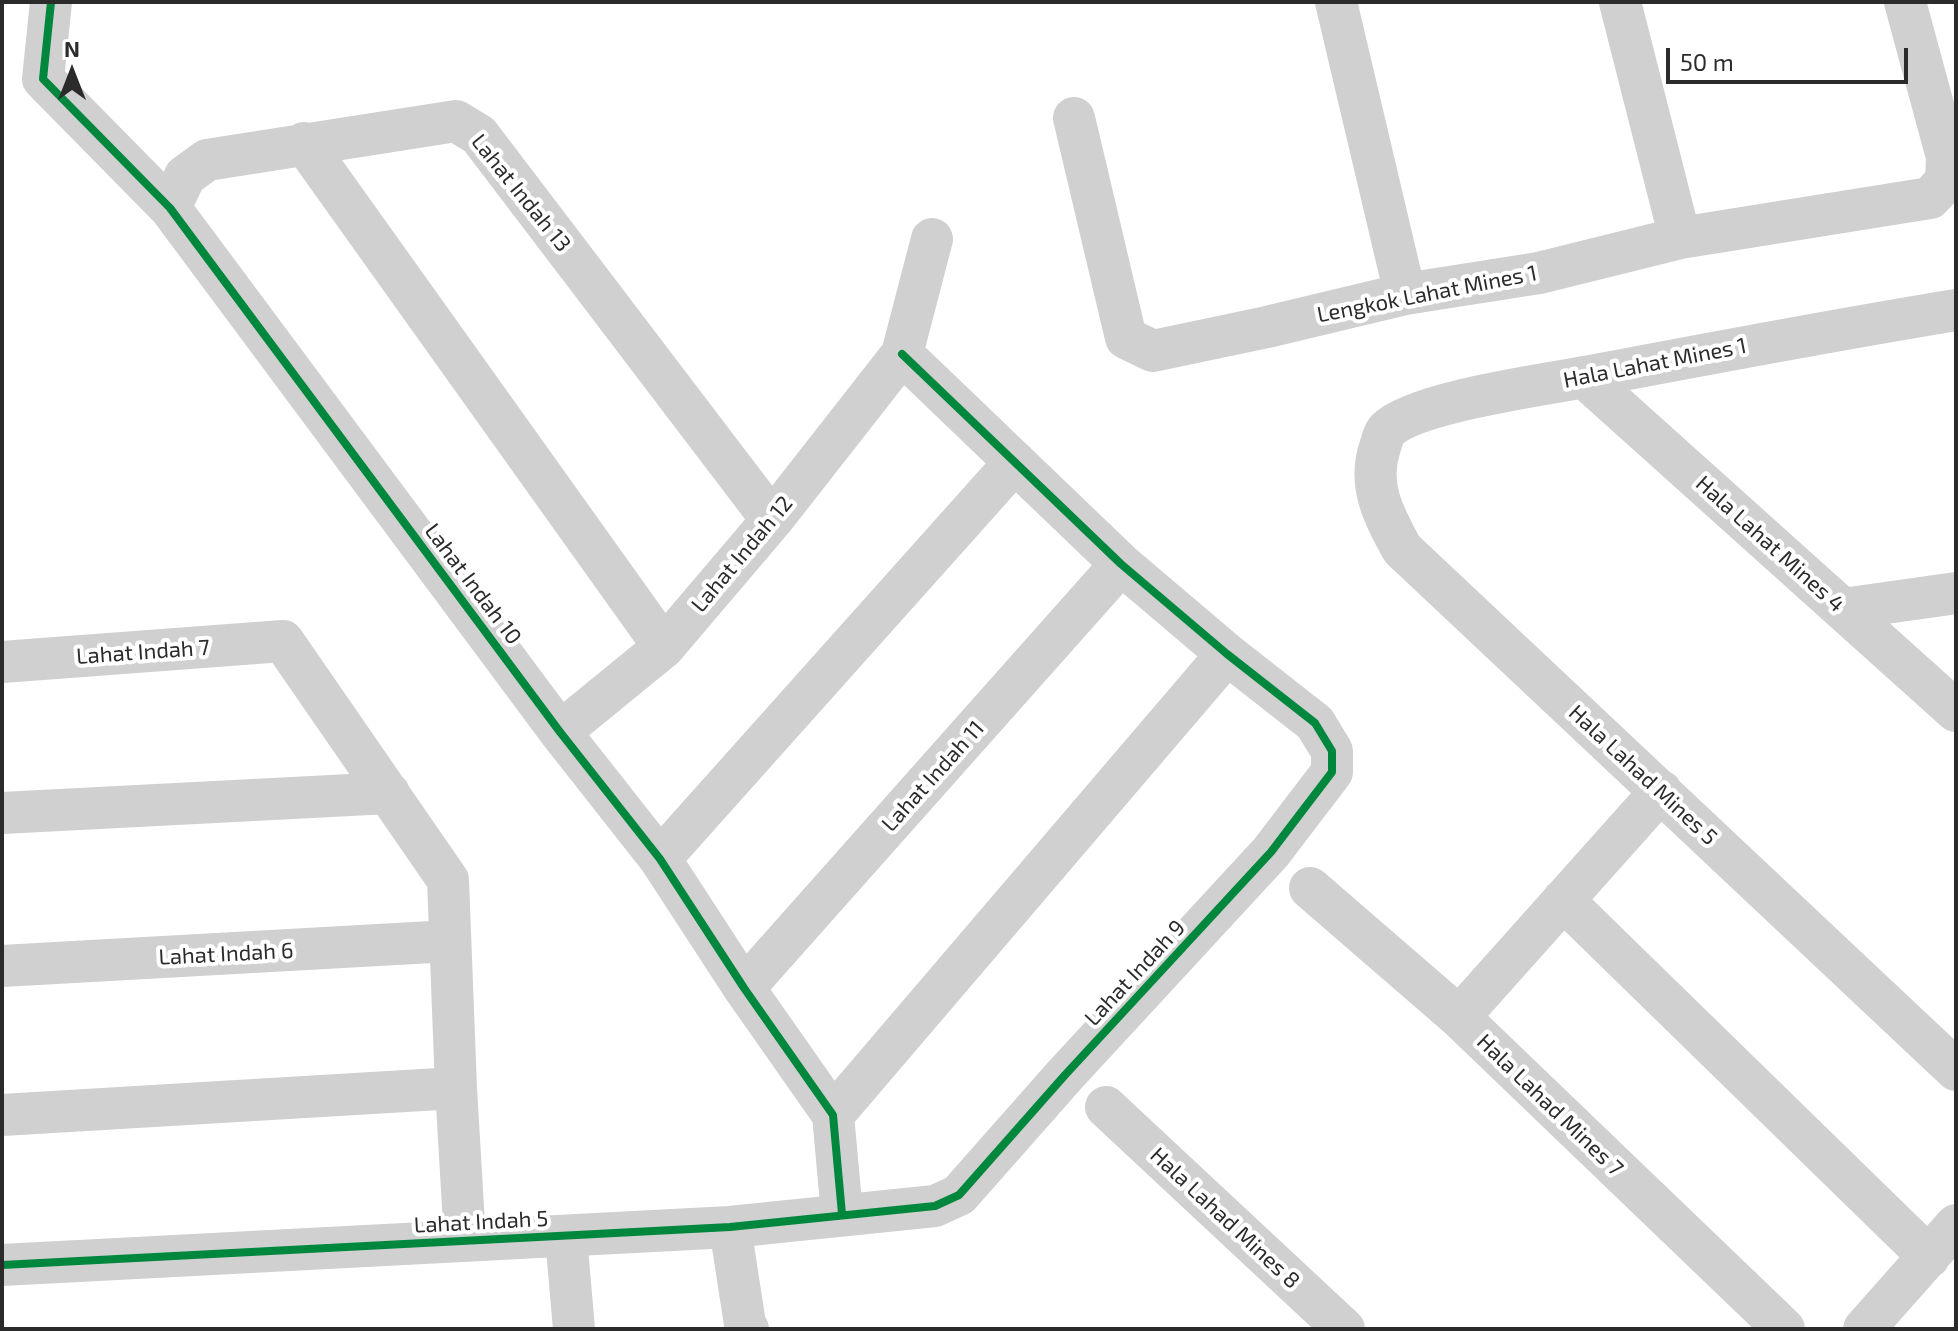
<!DOCTYPE html>
<style>
body{margin:0}
#map{position:relative;width:1958px;height:1331px;overflow:hidden;background:#fff;font-family:"Exo 2",sans-serif}
canvas{display:block}
.frame{position:absolute;inset:0;border:4px solid #2b2b2b;pointer-events:none}
.north{position:absolute;left:32px;top:32px;width:80px;height:80px;-webkit-text-stroke:6px #fff;paint-order:stroke;rotate:0deg;font-size:22px;font-weight:700;line-height:32px;text-align:center;color:#2b2b2b}
.north::after{content:'';display:block;margin:auto;width:28px;height:36px;background:#2b2b2b;clip-path:polygon(50% 0,100% 100%,50% 72%,0 100%)}
.scale{position:absolute;left:1666px;top:48px;width:242px;height:36px;box-sizing:border-box;border:4px solid #2b2b2b;border-top:0;padding-left:10px;font-size:24px;line-height:28px;white-space:nowrap;color:#2b2b2b;-webkit-text-stroke:6px #fff;paint-order:stroke}
</style>
<div id="map">
<canvas width="1958" height="1331"></canvas>
<div class="frame"></div>
<div class="north">N</div>
<div class="scale">50 m</div>
</div>
<script>
const context = document.querySelector('canvas').getContext('2d');
context.lineJoin = 'round';
function strokePath(path, color, width, dash) { context.strokeStyle = color; context.lineWidth = width; context.lineCap = dash ? 'butt' : 'round'; context.setLineDash(dash || []); context.stroke(path); }
function drawText(font, color, halo, rows, align = 'center') {
  context.font = font + ' "Exo 2",sans-serif'; context.lineWidth = 8; context.setLineDash([]); context.textBaseline = 'middle'; context.strokeStyle = halo; context.fillStyle = color; for (const [text, x, y, turn = 0] of rows) {
    context.save(); context.translate(x, y); context.rotate((+turn || 0) * Math.PI / 180); context.textAlign = isNaN(turn) ? turn : align; if (halo) context.strokeText(text, 0, 0); context.fillText(text, 0, 0); context.restore();
  }
}
strokePath(new Path2D(`
 M51,2L43,79L170,208L560,732L660,859L744,988L833,1115L842,1214
 M1336,2L1405,294
 M1620,2L1680,238
 M1074,118L1126,338L1153,351L1267,327L1405,294L1539,273L1680,238L1930,198L1946,181L1947,157L1905,2
 M304,143L664,647
 M170,208L185,176L207,160L456,121L479,135L772,520
 M1956,310C1834,330 1712,353 1591,376C1547,384 1414,402 1387,430C1383,434 1382,441 1380,447C1367,485 1384,516 1402,549L1956,1070
 M1584,377L1956,711
 M1843,609L1956,593
 M2,662L283,641L448,880L456,1088L465,1241
 M560,732L664,647L772,520L902,354L932,239
 M2,813L389,793
 M660,859L1015,462
 M1310,888L1459,1017L1784,1329
 M1563,900L1929,1257
 M2,966L450,941
 M744,988L1121,564
 M1459,1017L1661,791
 M1106,1107L1344,1329
 M2,1115L456,1088
 M833,1115L1227,654
 M730,1227L745,1324L748,1329
 M566,1237L574,1329
 M2,1265L730,1227L935,1206L959,1195L1065,1075L1271,852L1332,772V751L1315,723L1227,654L1121,564L902,354
 M1864,1329L1956,1225`), '#d0d0d0', 42);
strokePath(new Path2D(`
 M51,2L43,79L170,208L560,732L660,859L744,988L833,1115L842,1214
 M2,1265L730,1227L935,1206L959,1195L1065,1075L1271,852L1332,772V751L1315,723L1227,654L1121,564L902,354`), '#00873e', 8);
drawText('22px', '#2b2b2b', '#fff', [
 ["Lahat Indah 13",521,193,51],
 ["Lengkok Lahat Mines 1",1427,294,-11],
 ["Hala Lahat Mines 1",1655,363,-11],
 ["Hala Lahat Mines 4",1770,544,42],
 ["Lahat Indah 12",742,554,-50],
 ["Lahat Indah 10",473,584,53],
 ["Lahat Indah 7",143,652,-4],
 ["Hala Lahad Mines 5",1643,775,43],
 ["Lahat Indah 11",933,776,-48],
 ["Lahat Indah 6",226,954,-3],
 ["Lahat Indah 9",1135,973,-47],
 ["Hala Lahad Mines 7",1550,1105,44],
 ["Hala Lahad Mines 8",1225,1218,43],
 ["Lahat Indah 5",481,1222,-3]
]);
</script>
